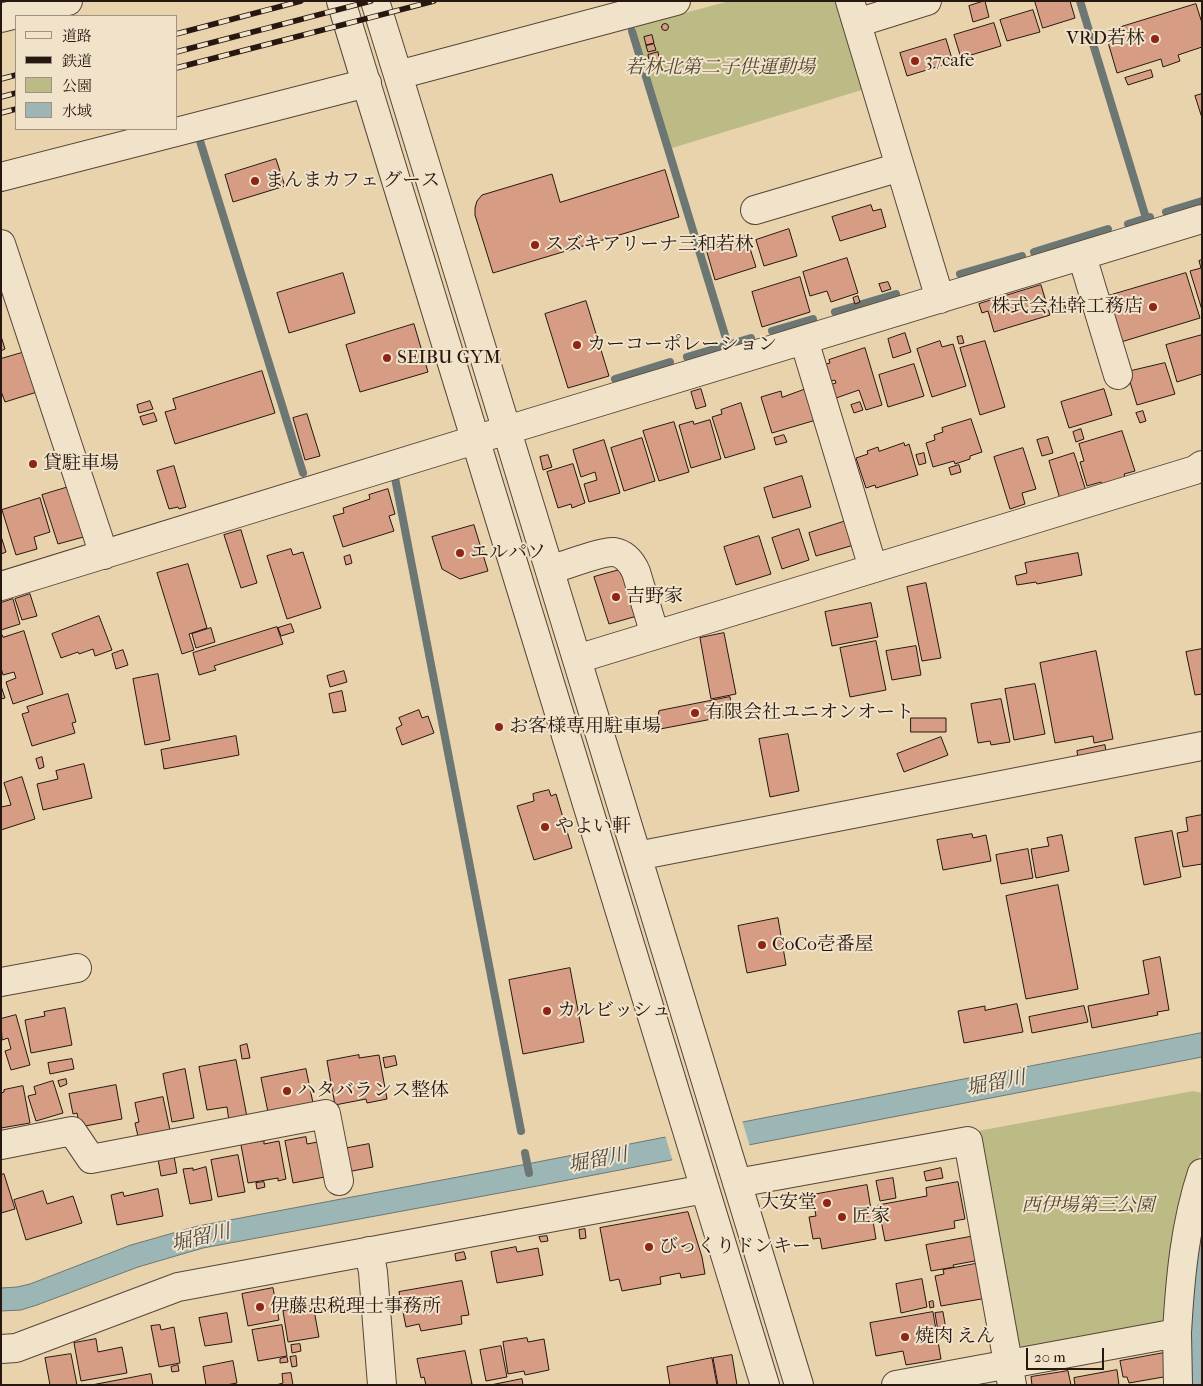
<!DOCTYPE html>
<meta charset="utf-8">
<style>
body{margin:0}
#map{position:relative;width:1203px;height:1386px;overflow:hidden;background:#e9d3ad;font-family:"IM FELL French Canon","Noto Serif JP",serif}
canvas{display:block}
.frame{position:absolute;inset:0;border:2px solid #261710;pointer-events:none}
.legend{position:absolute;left:15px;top:15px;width:162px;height:115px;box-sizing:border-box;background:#f1e2ca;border:1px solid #a09180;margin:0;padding:6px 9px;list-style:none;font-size:15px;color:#261710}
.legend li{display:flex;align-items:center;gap:10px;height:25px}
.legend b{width:25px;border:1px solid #a09180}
.scale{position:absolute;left:1026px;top:1348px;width:78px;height:22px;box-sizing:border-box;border:2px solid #261710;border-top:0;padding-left:6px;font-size:15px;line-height:18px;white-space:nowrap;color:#261710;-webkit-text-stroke:4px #f1e2ca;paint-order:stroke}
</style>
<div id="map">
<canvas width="1203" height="1386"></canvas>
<div class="frame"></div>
<ul class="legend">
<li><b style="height:6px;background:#f1e2ca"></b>道路</li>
<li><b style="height:6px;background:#261710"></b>鉄道</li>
<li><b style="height:14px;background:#bcbb86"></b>公園</li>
<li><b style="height:14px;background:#9bb6b4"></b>水域</li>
</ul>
<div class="scale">20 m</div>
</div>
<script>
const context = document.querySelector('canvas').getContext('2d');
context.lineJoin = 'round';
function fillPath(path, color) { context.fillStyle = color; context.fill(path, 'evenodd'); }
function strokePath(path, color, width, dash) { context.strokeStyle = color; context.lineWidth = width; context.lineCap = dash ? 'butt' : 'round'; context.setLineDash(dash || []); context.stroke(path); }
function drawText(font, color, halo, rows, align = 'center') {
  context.font = font + ' "IM FELL French Canon","Noto Serif JP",serif'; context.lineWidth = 4; context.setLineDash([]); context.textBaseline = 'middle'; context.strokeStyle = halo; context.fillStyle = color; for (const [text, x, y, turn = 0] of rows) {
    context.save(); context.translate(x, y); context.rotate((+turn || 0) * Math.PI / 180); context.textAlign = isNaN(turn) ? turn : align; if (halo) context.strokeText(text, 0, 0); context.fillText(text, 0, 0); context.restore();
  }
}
fillPath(new Path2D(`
 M730,1H838L865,89L672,148L635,26Z
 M1193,1091L1202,1093V1150L1193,1174L1168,1321L1026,1349L1017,1344L978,1131Z`), '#bcbb86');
const water = new Path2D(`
 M1202,1033V1057L532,1187L203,1248L138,1267L37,1305L21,1310L1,1311V1288L17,1287L30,1284L131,1245L198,1226L527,1164Z
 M1202,1211V1385H1187V1333Z`);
fillPath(water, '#9bb6b4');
strokePath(water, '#6c7672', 1);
fillPath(new Path2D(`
 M742,1120L750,1147L673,1162L665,1135Z`), '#e9d3ad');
strokePath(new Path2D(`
 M1080,1L1146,218
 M632,31L728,345
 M200,141L303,473
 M1166,212L1202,201
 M1128,224L1150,217
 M1034,252L1108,229
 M960,274L1022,256
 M835,312L896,294
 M772,331L813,319
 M687,357L751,338
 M615,379L670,362
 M395,478L521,1131
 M525,1153L529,1173`), '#6c7672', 8);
const building = new Path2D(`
 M985,1L989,17L973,22L969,6Z
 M1035,1H1070L1075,18L1043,28Z
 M1196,4L1202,23V47L1178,55L1180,61L1163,67L1161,59L1117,73L1105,32Z
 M1033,10L1040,32L1007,41L1000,20Z
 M994,23L1001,46L961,58L954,35Z
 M661.5 27a3.5 3.5 0 1 1 7 0a3.5 3.5 0 1 1-7 0Z
 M652,35L654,43L646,45L644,37Z
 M946,39L953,62L907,76L900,53Z
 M654,44L656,50L648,52L646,46Z
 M658,52L660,63L650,66L648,55Z
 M1151,70L1153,77L1128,85L1125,78Z
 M1202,94V118L1195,96Z
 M276,159L285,186L233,202L225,175Z
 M665,170L679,217L493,273L475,215V208L477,201L482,195L552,174L560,202Z
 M871,205L873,211L881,209L886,227L840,241L832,217Z
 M789,229L797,256L764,266L756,240Z
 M746,236L756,267L715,280L706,249Z
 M847,258L858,293L831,302L827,291L810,296L803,272Z
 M1202,260V310L1190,271L1201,268L1199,261Z
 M343,273L355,313L289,333L277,293Z
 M1186,273L1200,318L1121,342L1108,296Z
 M800,277L810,312L762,327L752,292Z
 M888,282L891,289L882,292L879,284Z
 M1041,285L1050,315L994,332L988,311L982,313L979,304Z
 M858,296L860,302L855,304L853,298Z
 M1063,299L1066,310L1055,313L1052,302Z
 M586,301L609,376L568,388L545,314Z
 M414,324L428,372L360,392L346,345Z
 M905,333L911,352L893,358L888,339Z
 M1202,335V374L1177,382L1166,345Z
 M1,336L5,349L1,351Z
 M962,336L964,343L959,344L957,337Z
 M940,341L942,347L953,344L966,386L932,397L917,349Z
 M985,341L1005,407L980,415L960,348Z
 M865,348L882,405L866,410L859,390L836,398L835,395L832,396L829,385L836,383L835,380L828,382L823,365L830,363L829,360Z
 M25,352L37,392L5,402L1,391V359Z
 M1165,363L1175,394L1137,405L1127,372Z
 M914,364L924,396L888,407L879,375Z
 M262,371L275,413L175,444L165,412L176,409L173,399Z
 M701,389L706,406L696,409L691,392Z
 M806,389L816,420L772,433L761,397L781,391L782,397Z
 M1104,389L1112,415L1069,428L1061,402Z
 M150,401L153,409L139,413L137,405Z
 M860,402L863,410L854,413L851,405Z
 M741,403L755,449L725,458L712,417L722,414L721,410Z
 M1143,411L1146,421L1140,423L1136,413Z
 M154,413L157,421L143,425L140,417Z
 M307,414L320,456L305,460L293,418Z
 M971,419L982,452L970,456V459L955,464L954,461L933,467L926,443L935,440L934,435L943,432L942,428Z
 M710,420L721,459L691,468L679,425L693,421L694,424Z
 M674,422L689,472L659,481L643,431Z
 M1081,429L1084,439L1076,442L1073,432Z
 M1122,431L1135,471L1124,474L1126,480L1103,487L1101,482L1087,486L1080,462L1084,461L1079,444Z
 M784,435L787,442L776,445L774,438Z
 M1048,437L1053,453L1042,456L1037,440Z
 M642,438L655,481L624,491L611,448Z
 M604,440L620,493L589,502L584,484L597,480L595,472L581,477L573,450Z
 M904,443L905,446L909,444L918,475L876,488L875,485L866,488L856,458L868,454L867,451L878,447L879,451Z
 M1023,448L1036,489L1022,493L1025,504L1010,509L994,457Z
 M924,453L926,463L919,465L916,455Z
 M1074,453L1086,491L1060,499L1049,461Z
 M548,455L552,467L543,470L540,457Z
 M573,464L585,503L572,508L571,504L558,508L547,472Z
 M959,465L961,472L951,475L949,468Z
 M174,466L186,507L179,509L178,507L169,509L157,471Z
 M802,476L811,507L773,518L764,488Z
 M72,486L87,536L58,544L42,495Z
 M388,489L395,514L389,516L394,531L343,547L333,516L344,513L343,508L370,499L369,495Z
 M40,498L50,532L34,537L37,549L16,555L2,510Z
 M846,521L854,545L816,556L809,533Z
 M474,525L488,571L460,579L442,569L432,537Z
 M799,529L809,560L782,569L772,538Z
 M241,530L257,583L241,588L224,535Z
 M1,536L6,552L1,554Z
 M759,536L771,574L736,585L724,547Z
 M291,549L293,555L303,552L321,608L287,619L267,556Z
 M1078,553L1082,575L1037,584L1036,582L1017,585L1015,576L1027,573L1025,563Z
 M350,555L352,563L346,565L344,557Z
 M188,564L207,628L189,634L194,650L182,654L157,573Z
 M623,569L637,616L609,624L594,577Z
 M926,583L941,658L922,661L907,587Z
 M30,594L37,616L22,620L15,599Z
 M13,599L20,624L1,630V603Z
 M871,603L878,637L832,646L825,612Z
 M99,616L112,650L95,656L93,649L79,654L78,652L61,658L52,634Z
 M291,624L294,632L281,636L278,628Z
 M277,627L283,644L214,666L216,670L199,675L193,653Z
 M211,628L215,642L196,648L192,634Z
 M24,631L43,694L13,704L6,682L16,678L14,672L3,675L1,668V633L3,637Z
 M724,633L736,694L711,699L700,638Z
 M876,641L886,690L850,697L840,648Z
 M916,646L921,675L892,680L886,651Z
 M1202,649V694L1195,695L1186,652Z
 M123,650L128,665L116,669L112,654Z
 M1096,651L1113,739L1094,743L1093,736L1055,743L1040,663Z
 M344,671L347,682L330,687L327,676Z
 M158,674L170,740L145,745L133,679Z
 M1035,684L1045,734L1014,740L1005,689Z
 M1,686L5,698L1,699Z
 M342,691L346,711L333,713L329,694Z
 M68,694L76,722L72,723L75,733L32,746L22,714L29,712L27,707Z
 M730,697L733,715L655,730L659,711Z
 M1001,699L1010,742L991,745L990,741L978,743L971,704Z
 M419,710L422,718L428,716L434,733L402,745L396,728L402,725L399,718Z
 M911,718H946V732H911Z
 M788,734L799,791L770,797L759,739Z
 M236,736L239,755L164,769L161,750Z
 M941,737L948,755L904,772L897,754Z
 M1105,745L1106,752L1078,758L1077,751Z
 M42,757L44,767L39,769L36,759Z
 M84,764L92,798L43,810L37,784L58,779L56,771Z
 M22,777L35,819L1,830V807L11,805L4,783Z
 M549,790L551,796L556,794L572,848L534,860L517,806L534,801L533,794Z
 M1202,815V864L1183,867L1177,833L1188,831L1186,818Z
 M1172,831L1181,877L1144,885L1135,838Z
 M972,834L973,838L986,835L991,861L943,870L937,840Z
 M1062,835L1069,871L1036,878L1031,849L1049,846L1047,838Z
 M1028,849L1033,878L1001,884L996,855Z
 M1058,885L1078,989L1026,999L1006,896Z
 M778,918L786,965L747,973L738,926Z
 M1160,957L1169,1010L1157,1012L1158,1015L1092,1028L1088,1006L1149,994L1143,961Z
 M570,968L584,1042L523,1054L509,980Z
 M1017,1004L1023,1032L964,1043L958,1011L985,1006V1010Z
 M1084,1006L1088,1022L1032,1033L1029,1017Z
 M65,1008L72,1045L31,1053L25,1020L45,1016L44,1012Z
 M16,1015L30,1065L11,1070L5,1051L11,1049L8,1038L2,1040L1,1019Z
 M247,1044L250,1058L242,1059L240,1046Z
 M359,1055V1058L379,1055L387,1099L367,1103L366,1099L335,1105L327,1061Z
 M395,1056L397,1065L385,1068L383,1058Z
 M72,1059L74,1069L50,1074L48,1063Z
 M236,1060L247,1117L229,1121L227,1107L207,1110L199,1067Z
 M185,1069L194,1118L172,1122L163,1074Z
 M306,1069L313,1103L268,1112L261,1078Z
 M66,1079L67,1084L60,1087L58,1081Z
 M53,1081L63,1113L36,1121L28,1096L36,1094L34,1087Z
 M116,1085L122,1119L80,1127L77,1113L73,1114L69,1094Z
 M23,1086L30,1123L1,1128V1093L4,1092V1090Z
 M163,1097L171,1135L139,1141L135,1123L139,1122L135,1103Z
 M306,1137L307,1144L323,1141L330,1176L293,1183L285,1141Z
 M264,1141V1144L279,1141L286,1179L278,1181V1178L248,1183L241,1145Z
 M369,1144L373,1167L347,1172L343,1149Z
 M238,1155L245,1192L218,1197L211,1160Z
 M174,1156L177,1173L161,1176L158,1159Z
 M206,1167L212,1200L190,1204L183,1169L193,1168V1170Z
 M941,1168L943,1178L926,1181L924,1172Z
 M4,1174L15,1209L1,1213V1175Z
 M893,1178L896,1198L880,1201L876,1181Z
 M264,1182L265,1187L257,1189L256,1183Z
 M958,1182L965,1219L954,1221L955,1228L885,1241L878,1205L927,1196L926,1188Z
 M867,1185L876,1239L822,1249L820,1238L813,1239L809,1217L816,1216L812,1195Z
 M158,1189L163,1216L117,1225L111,1195L123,1192L124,1196Z
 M43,1191L47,1204L73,1196L82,1223L26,1240L14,1200Z
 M688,1212L702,1257L705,1274L681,1278L680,1273L660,1277L661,1284L622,1291L619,1279L610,1281L600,1228Z
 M585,1229L586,1238L580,1239L579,1230Z
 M547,1236L548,1241L541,1242L539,1237Z
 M975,1236L980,1260L953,1265L954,1267L931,1271L926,1245Z
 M516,1247L517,1252L538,1248L543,1275L497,1283L491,1252Z
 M464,1252L466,1259L456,1261L455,1254Z
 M980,1263L987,1298L941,1306L935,1276L944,1274L943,1270Z
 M922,1279L927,1307L901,1313L896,1284Z
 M462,1281L469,1315L461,1316L462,1324L421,1331L419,1324L406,1327L399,1292Z
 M273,1288L279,1320L248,1326L242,1294Z
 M933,1301L934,1307L930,1308L929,1302Z
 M313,1305L319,1337L288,1342L283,1311Z
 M933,1312L941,1359L906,1365L903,1351L876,1356L870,1323Z
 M943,1312L947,1335L939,1337L935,1313Z
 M227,1313L232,1342L205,1346L199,1318Z
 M160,1325L161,1330L174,1327L180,1363L159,1367L151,1326Z
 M282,1325L287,1356L258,1361L252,1330Z
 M527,1338L528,1342L544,1339L549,1370L525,1375L524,1371L508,1374L503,1342Z
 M96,1339L98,1352L122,1347L127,1373L81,1381L74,1343Z
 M300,1344L301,1351L292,1353L291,1345Z
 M501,1346L507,1377L486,1381L480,1350Z
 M465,1351L472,1384L465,1385H426L424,1377L421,1378L417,1359Z
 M1164,1353L1169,1376L1129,1383L1127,1377H1123L1120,1361Z
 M71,1354L77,1385H50L45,1358Z
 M732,1355L737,1385H718L713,1358Z
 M296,1356L297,1366L292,1367L290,1357Z
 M287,1357L288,1362L280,1363V1359Z
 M712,1358L717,1385H670L667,1367Z
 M233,1361L237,1383L226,1385H206L203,1367Z
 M178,1365L179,1371L172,1372L171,1367Z
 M1117,1370L1119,1385H1075L1074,1378Z
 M1068,1371L1071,1385H1032L1031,1377Z
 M291,1373L293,1385H276L283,1383L282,1374Z
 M151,1374L153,1385H92Z
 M522,1379L523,1385H491Z`);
fillPath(building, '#d79d84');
strokePath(building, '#261710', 1);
const minor = new Path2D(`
 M341,1L765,1385
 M375,1L398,75L799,1385
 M850,1L940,299
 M1,18L68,1
 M857,23L927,1
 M398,75L676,1
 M1,177L367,83
 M755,210L900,167
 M1,244L104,555
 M1082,256L1118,375
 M804,340L873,568
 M550,570C563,566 602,551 614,552C626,554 632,563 636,572L655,635
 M1,586L507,430L1202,219
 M577,659L1195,470L1202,465
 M637,856L1202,746
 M1,982L77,968
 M1,1145L72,1131L91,1159L326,1114L339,1181
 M737,1183L968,1141L1012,1385
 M369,1251L373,1272L382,1385
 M1177,1333C1180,1279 1185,1224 1202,1173
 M1,1349L16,1348L178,1287L705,1189
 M896,1385L1177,1333L1178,1385`);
strokePath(minor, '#574637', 30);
strokePath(minor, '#f1e2ca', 28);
const rail = new Path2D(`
 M176,34L301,1
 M176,52L371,1
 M176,68L434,1
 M1,79L16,75
 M1,97L16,93
 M1,113L16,109`);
strokePath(rail, '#261710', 5.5);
strokePath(rail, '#f1e2ca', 4, [11]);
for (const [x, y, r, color] of [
 [1155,39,5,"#8f2418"],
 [915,61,5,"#8f2418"],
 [255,181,5,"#8f2418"],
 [535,245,5,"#8f2418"],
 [1153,307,5,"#8f2418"],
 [577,345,5,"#8f2418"],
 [387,358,5,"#8f2418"],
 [33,464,5,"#8f2418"],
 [460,553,5,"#8f2418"],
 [616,597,5,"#8f2418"],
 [695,713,5,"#8f2418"],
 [499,727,5,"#8f2418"],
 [545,827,5,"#8f2418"],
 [762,945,5,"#8f2418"],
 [547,1011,5,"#8f2418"],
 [287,1091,5,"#8f2418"],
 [827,1203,5,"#8f2418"],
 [842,1217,5,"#8f2418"],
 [649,1247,5,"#8f2418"],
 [260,1307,5,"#8f2418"],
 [905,1337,5,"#8f2418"]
]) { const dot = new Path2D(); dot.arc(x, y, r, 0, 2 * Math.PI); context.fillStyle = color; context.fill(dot); strokePath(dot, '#f1e2ca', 2); }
drawText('19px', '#261710', '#f1e2ca', [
 ["VRD若林",1145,39,"right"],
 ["37cafe",925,61],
 ["まんまカフェ グース",265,181],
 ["スズキアリーナ三和若林",545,245],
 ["株式会社幹工務店",1143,307,"right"],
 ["カーコーポレーション",587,345],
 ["SEIBU GYM",397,358],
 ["貸駐車場",43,464],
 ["エルパソ",470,553],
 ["吉野家",626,597],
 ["有限会社ユニオンオート",705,713],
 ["お客様専用駐車場",509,727],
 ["やよい軒",555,827],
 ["CoCo壱番屋",772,945],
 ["カルビッシュ",557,1011],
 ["ハタバランス整体",297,1091],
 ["大安堂",817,1203,"right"],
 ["匠家",852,1217],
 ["びっくりドンキー",659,1247],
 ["伊藤忠税理士事務所",270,1307],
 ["焼肉 えん",915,1337]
], 'left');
drawText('italic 19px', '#534833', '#f1e2ca', [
 ["若林北第二子供運動場",720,68],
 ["西伊場第三公園",1088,1206]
]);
drawText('italic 20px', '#494741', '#f1e2ca', [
 ["堀留川",996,1084,-11],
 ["堀留川",598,1161,-11],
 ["堀留川",201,1239,-13]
]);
</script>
